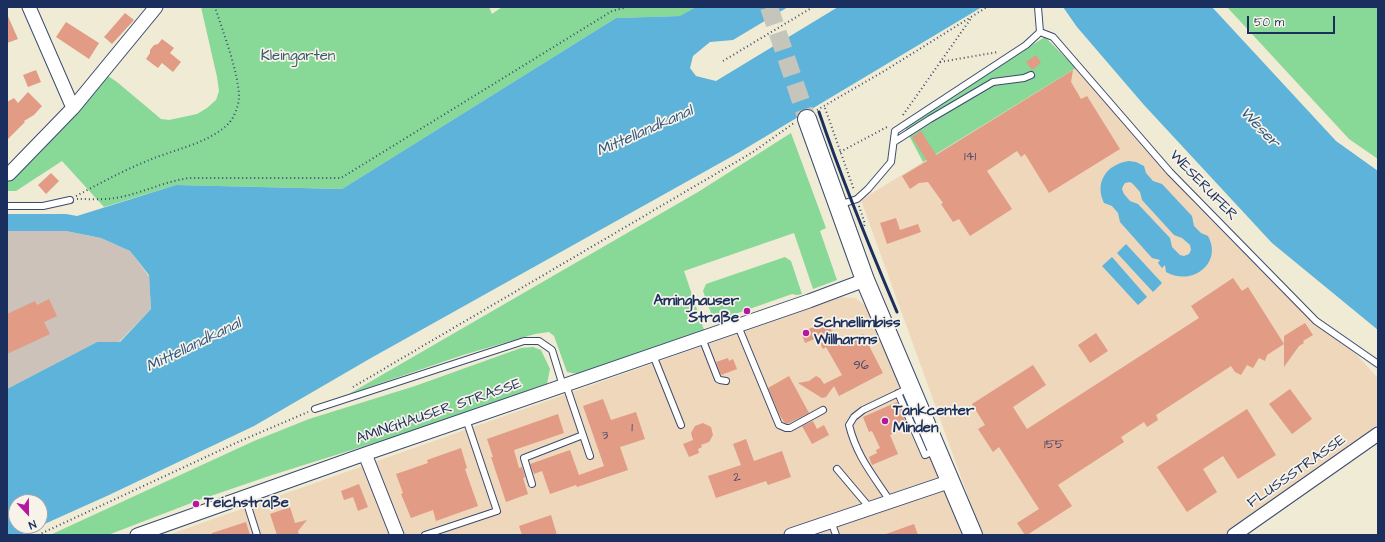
<!DOCTYPE html>
<meta charset="utf-8">
<style>
body{margin:0}
#map{position:relative;width:1385px;height:542px;overflow:hidden;background:#f0ebd4;font-family:"Architects Daughter",sans-serif}
canvas{display:block}
.frame{position:absolute;inset:0;border:8px solid #1b2f5e;pointer-events:none}
.north{position:absolute;left:8px;top:494px;width:40px;height:40px;box-sizing:border-box;background:#f7f3e8;border:1px solid #9fa5b1;border-radius:50%;rotate:158deg;font-size:11px;font-weight:700;line-height:16px;text-align:center;color:#1b2f5e}
.north::after{content:'';display:block;margin:auto;width:14px;height:18px;background:#b5179e;clip-path:polygon(50% 0,100% 100%,50% 72%,0 100%)}
.scale{position:absolute;left:1247px;top:16px;width:88px;height:18px;box-sizing:border-box;border:2px solid #1b2f5e;border-top:0;padding-left:5px;font-size:12px;line-height:14px;white-space:nowrap;color:#1b2f5e;-webkit-text-stroke:3px #f7f3e8;paint-order:stroke}
</style>
<div id="map">
<canvas width="1385" height="542"></canvas>
<div class="frame"></div>
<div class="north">N</div>
<div class="scale">50 m</div>
</div>
<script>
const context = document.querySelector('canvas').getContext('2d');
context.lineJoin = 'round';
function fillPath(path, color) { context.fillStyle = color; context.fill(path, 'evenodd'); }
function strokePath(path, color, width, dash) { context.strokeStyle = color; context.lineWidth = width; context.lineCap = dash ? 'butt' : 'round'; context.setLineDash(dash || []); context.stroke(path); }
function drawText(font, color, halo, rows, align = 'center') {
  context.font = font + ' "Architects Daughter",sans-serif'; context.lineWidth = 3.5; context.setLineDash([]); context.textBaseline = 'middle'; context.strokeStyle = halo; context.fillStyle = color; for (const [text, x, y, turn = 0] of rows) {
    context.save(); context.translate(x, y); context.rotate((+turn || 0) * Math.PI / 180); context.textAlign = isNaN(turn) ? turn : align; if (halo) context.strokeText(text, 0, 0); context.fillText(text, 0, 0); context.restore();
  }
}
fillPath(new Path2D(`
 M1076,68L1191,200L1273,282L1351,349L1378,378V427L1251,521L1229,535H982L861,200Z
 M841,297L855,298L865,305L869,310L964,535H168Z`), '#eed7bb');
fillPath(new Path2D(`
 M7,231H66L101,238L130,251L149,276L151,309L119,342H97L7,389Z`), '#ccc2b9');
fillPath(new Path2D(`
 M201,7H489L492,14L502,7H696L681,16L616,18L342,189L176,185L104,207L62,161L16,191H7V175L102,72L117,82L161,119L169,120L197,114L207,108L216,100L219,91L217,77Z
 M1227,7H1378V159L1349,139Z
 M1045,37L1076,68L923,162L903,124Z
 M791,133L826,228L820,231L837,280L813,289L794,233L684,271L704,330L578,374L567,372L554,336L549,332L535,334L463,355L349,394L698,192Z
 M785,257L791,261L802,294L797,295L792,294L721,319L720,323L715,324L703,291L706,284Z
 M533,347L541,350L550,369L547,384L387,439L272,475L199,500L108,535H50L254,441L309,419L415,386L521,348Z`), '#88d898');
fillPath(new Path2D(`
 M696,7H788L733,40L710,42L693,56L690,68L696,76L716,81L838,7H982L738,153L371,358L254,426L109,495L20,535H7V389L97,342H120L151,309L149,275L130,251L101,238L66,231H7V214H66L77,216L176,185L342,189L616,18L680,16ZM16,502H40V526H16Z
 M1063,7H1212L1336,141L1378,171V330L1272,243L1144,105L1077,27Z
 M1129,161L1136,162L1144,166L1146,173L1153,181L1162,184L1192,216L1194,226L1201,233L1208,236C1223,263 1192,287 1166,272L1165,265L1162,268L1158,263L1160,260L1152,258L1120,222L1118,213L1112,206L1104,203C1094,182 1107,164 1129,161ZM1130,182L1133,184L1140,192L1142,200L1174,235L1182,238L1190,245L1191,250L1189,254L1184,256L1180,255L1172,247L1170,238L1138,204L1130,201L1124,194L1122,189L1123,186L1125,183Z
 M1126,244L1162,283L1153,292L1117,253Z
 M1112,257L1147,297L1138,305L1102,266Z`), '#5db3d9');
fillPath(new Path2D(`
 M125,13L134,20L112,44L104,37Z
 M7,14L18,39L7,43Z
 M66,22L99,43L89,59L56,37Z
 M162,39L174,48L170,53L181,62L173,72L162,63L158,68L146,59L150,53V50L154,45L158,44Z
 M1036,55L1041,63L1032,70L1026,62Z
 M36,70L41,82L28,87L23,75Z
 M1073,70L1071,82L1081,99L1087,96L1120,149L1049,193L1025,154L1021,157L1017,151L987,171L1012,209L970,236L959,219L953,222L941,204L943,203L928,182L919,183L910,189L902,176L927,161L912,137L921,131L936,155Z
 M28,92L42,106L34,115L24,121L25,122L7,140V102L14,98L18,103Z
 M51,173L59,181L46,194L38,185Z
 M896,218L900,230L918,224L921,232L887,244L880,223Z
 M1233,278L1242,291L1248,287L1284,344V336L1305,323L1313,335L1303,341L1304,343L1299,346L1284,367V344L1267,355L1265,361L1259,358L1253,368L1247,365L1241,375L1235,372L1231,366L1156,415L1158,420L1147,427L1144,422L1121,437L1124,442L1058,485L1072,506L1027,535H1025L1017,523L1039,509L999,447L993,452L978,429L985,425L972,404L1033,365L1046,385L1013,407L1027,429L1199,318L1191,306Z
 M49,299L57,316L44,322L50,334L7,354V314L35,301L37,305Z
 M827,322L840,346L863,334L883,373L839,396L834,386L826,397L822,398L798,383L809,381L816,376L820,378L824,384L842,375L826,347L823,349L817,338L805,343L801,332Z
 M1096,333L1108,351L1090,363L1078,345Z
 M728,358L729,361L733,359L737,369L721,375L716,362Z
 M789,376L809,413L787,424L784,422L779,414L768,388Z
 M1290,389L1312,419L1292,434L1269,404Z
 M603,399L611,420L636,412L645,439L620,447L628,470L577,487L576,485L550,494L542,471L534,474L530,464L570,450L579,475L604,466L583,406Z
 M897,402L908,428L890,435L898,454L872,465L869,457L877,453L876,450L880,448L872,431L869,432L863,417Z
 M1247,409L1276,455L1238,479L1223,456L1203,469L1217,492L1187,512L1157,467Z
 M558,414L564,433L514,450L519,468L522,467L525,477L523,478L528,494L506,502L491,457H493L487,439Z
 M813,421L817,429L824,425L829,435L812,444L802,426Z
 M703,423L711,427L713,435L709,442L701,445L702,447L698,449L699,453L689,457L683,444L693,440L691,433L695,426Z
 M746,439L754,461L782,451L791,477L768,485L766,481L716,498L708,476L741,465L733,444Z
 M461,448L467,468L465,469L478,506L436,521L433,510L411,518L401,494L403,493L396,474L428,463L427,460Z
 M359,484L368,507L358,511L353,497L344,500L341,491Z
 M290,507L295,523L307,520L298,531L299,535H277L270,514Z
 M551,515L557,535H522L519,526Z
 M246,522L250,535H212V533Z
 M914,524L918,535H886V534Z`), '#e29b84');
strokePath(new Path2D(`
 M769,7L807,119`), '#c5c5bc', 18, [18, 9]);
const lane = new Path2D(`
 M1038,7L1040,32
 M1040,32L1053,37L1170,172L1316,321L1378,364
 M894,142L930,119L993,82L1024,78L1031,75
 M839,205L857,199L868,189L891,162L895,131L1026,45L1040,32
 M7,206H43L70,200
 M738,326L779,425L786,428H790L823,410
 M702,338L718,379L720,380L726,381
 M653,355L681,425
 M566,385L590,456
 M898,393L925,455L936,450
 M315,409L524,341H539L552,350L563,386
 M837,469L870,508
 M532,484L524,458L583,435
 M245,497L257,535
 M890,501C873,475 857,457 849,425L854,417L863,410L909,388
 M831,521L836,535
 M425,535L497,511L466,419`);
const street = new Path2D(`
 M29,7L73,108
 M9,174L73,108L156,7
 M365,454L397,535
 M137,535L365,454L809,301L865,280
 M791,535L951,481
 M1234,535L1378,434`);
const secondary = new Path2D(`
 M807,119L865,280L973,535`);
strokePath(lane, '#3b4b70', 8);
strokePath(street, '#3b4b70', 15);
strokePath(secondary, '#3b4b70', 20);
strokePath(new Path2D(`
 M723,61L813,7
 M940,62L998,52
 M825,108L854,190
 M817,110L881,73L987,7
 M903,115L972,17
 M840,152L887,127
 M76,196C99,184 122,171 147,161C172,150 207,144 227,125C234,119 238,107 239,98C239,73 223,32 215,7
 M77,199C89,199 103,200 115,198C141,194 164,181 190,178H341L612,11L628,7
 M859,206L865,224L862,230
 M353,387L753,152L794,123
 M38,535L238,442L308,412`), '#3b4b70', 2, [1, 3]);
strokePath(lane, '#fff', 6);
strokePath(street, '#fff', 13);
strokePath(secondary, '#fff', 18);
strokePath(new Path2D(`
 M819,112C842,180 869,246 897,312`), '#1b2f5e', 3);
for (const [x, y, r, color] of [
 [747,311,4,"#b5179e"],
 [806,333,4,"#b5179e"],
 [885,421,4,"#b5179e"],
 [196,504,4,"#b5179e"]
]) { const dot = new Path2D(); dot.arc(x, y, r, 0, 2 * Math.PI); context.fillStyle = color; context.fill(dot); strokePath(dot, '#f7f3e8', 1.5); }
drawText('13px', '#4d4a68', null, [
 ["141",970,157],
 ["96",861,366],
 ["1",632,428],
 ["3",605,436],
 ["155",1054,445],
 ["2",737,478]
]);
drawText('15px', '#36596c', '#f7f3e8', [
 ["Kleingarten",298,57]
]);
drawText('15px', '#1b2f5e', '#f7f3e8', [
 ["WESERUFER",1203,186,46],
 ["AMINGHAUSER STRASSE",439,412,-19],
 ["FLUSSSTRASSE",1297,472,-35]
]);
drawText('bold 15px', '#1b2f5e', '#f7f3e8', [
 ["Aminghauser",739,302,"right"],
 ["Straße",739,319,"right"],
 ["Schnellimbiss",814,324],
 ["Willharms",814,341],
 ["Tankcenter",893,412],
 ["Minden",893,429],
 ["Teichstraße",204,504]
], 'left');
drawText('italic 16px', '#2f5783', '#f7f3e8', [
 ["Weser",1259,128,46],
 ["Mittellandkanal",645,132,-24],
 ["Mittellandkanal",194,346,-26]
]);
</script>
